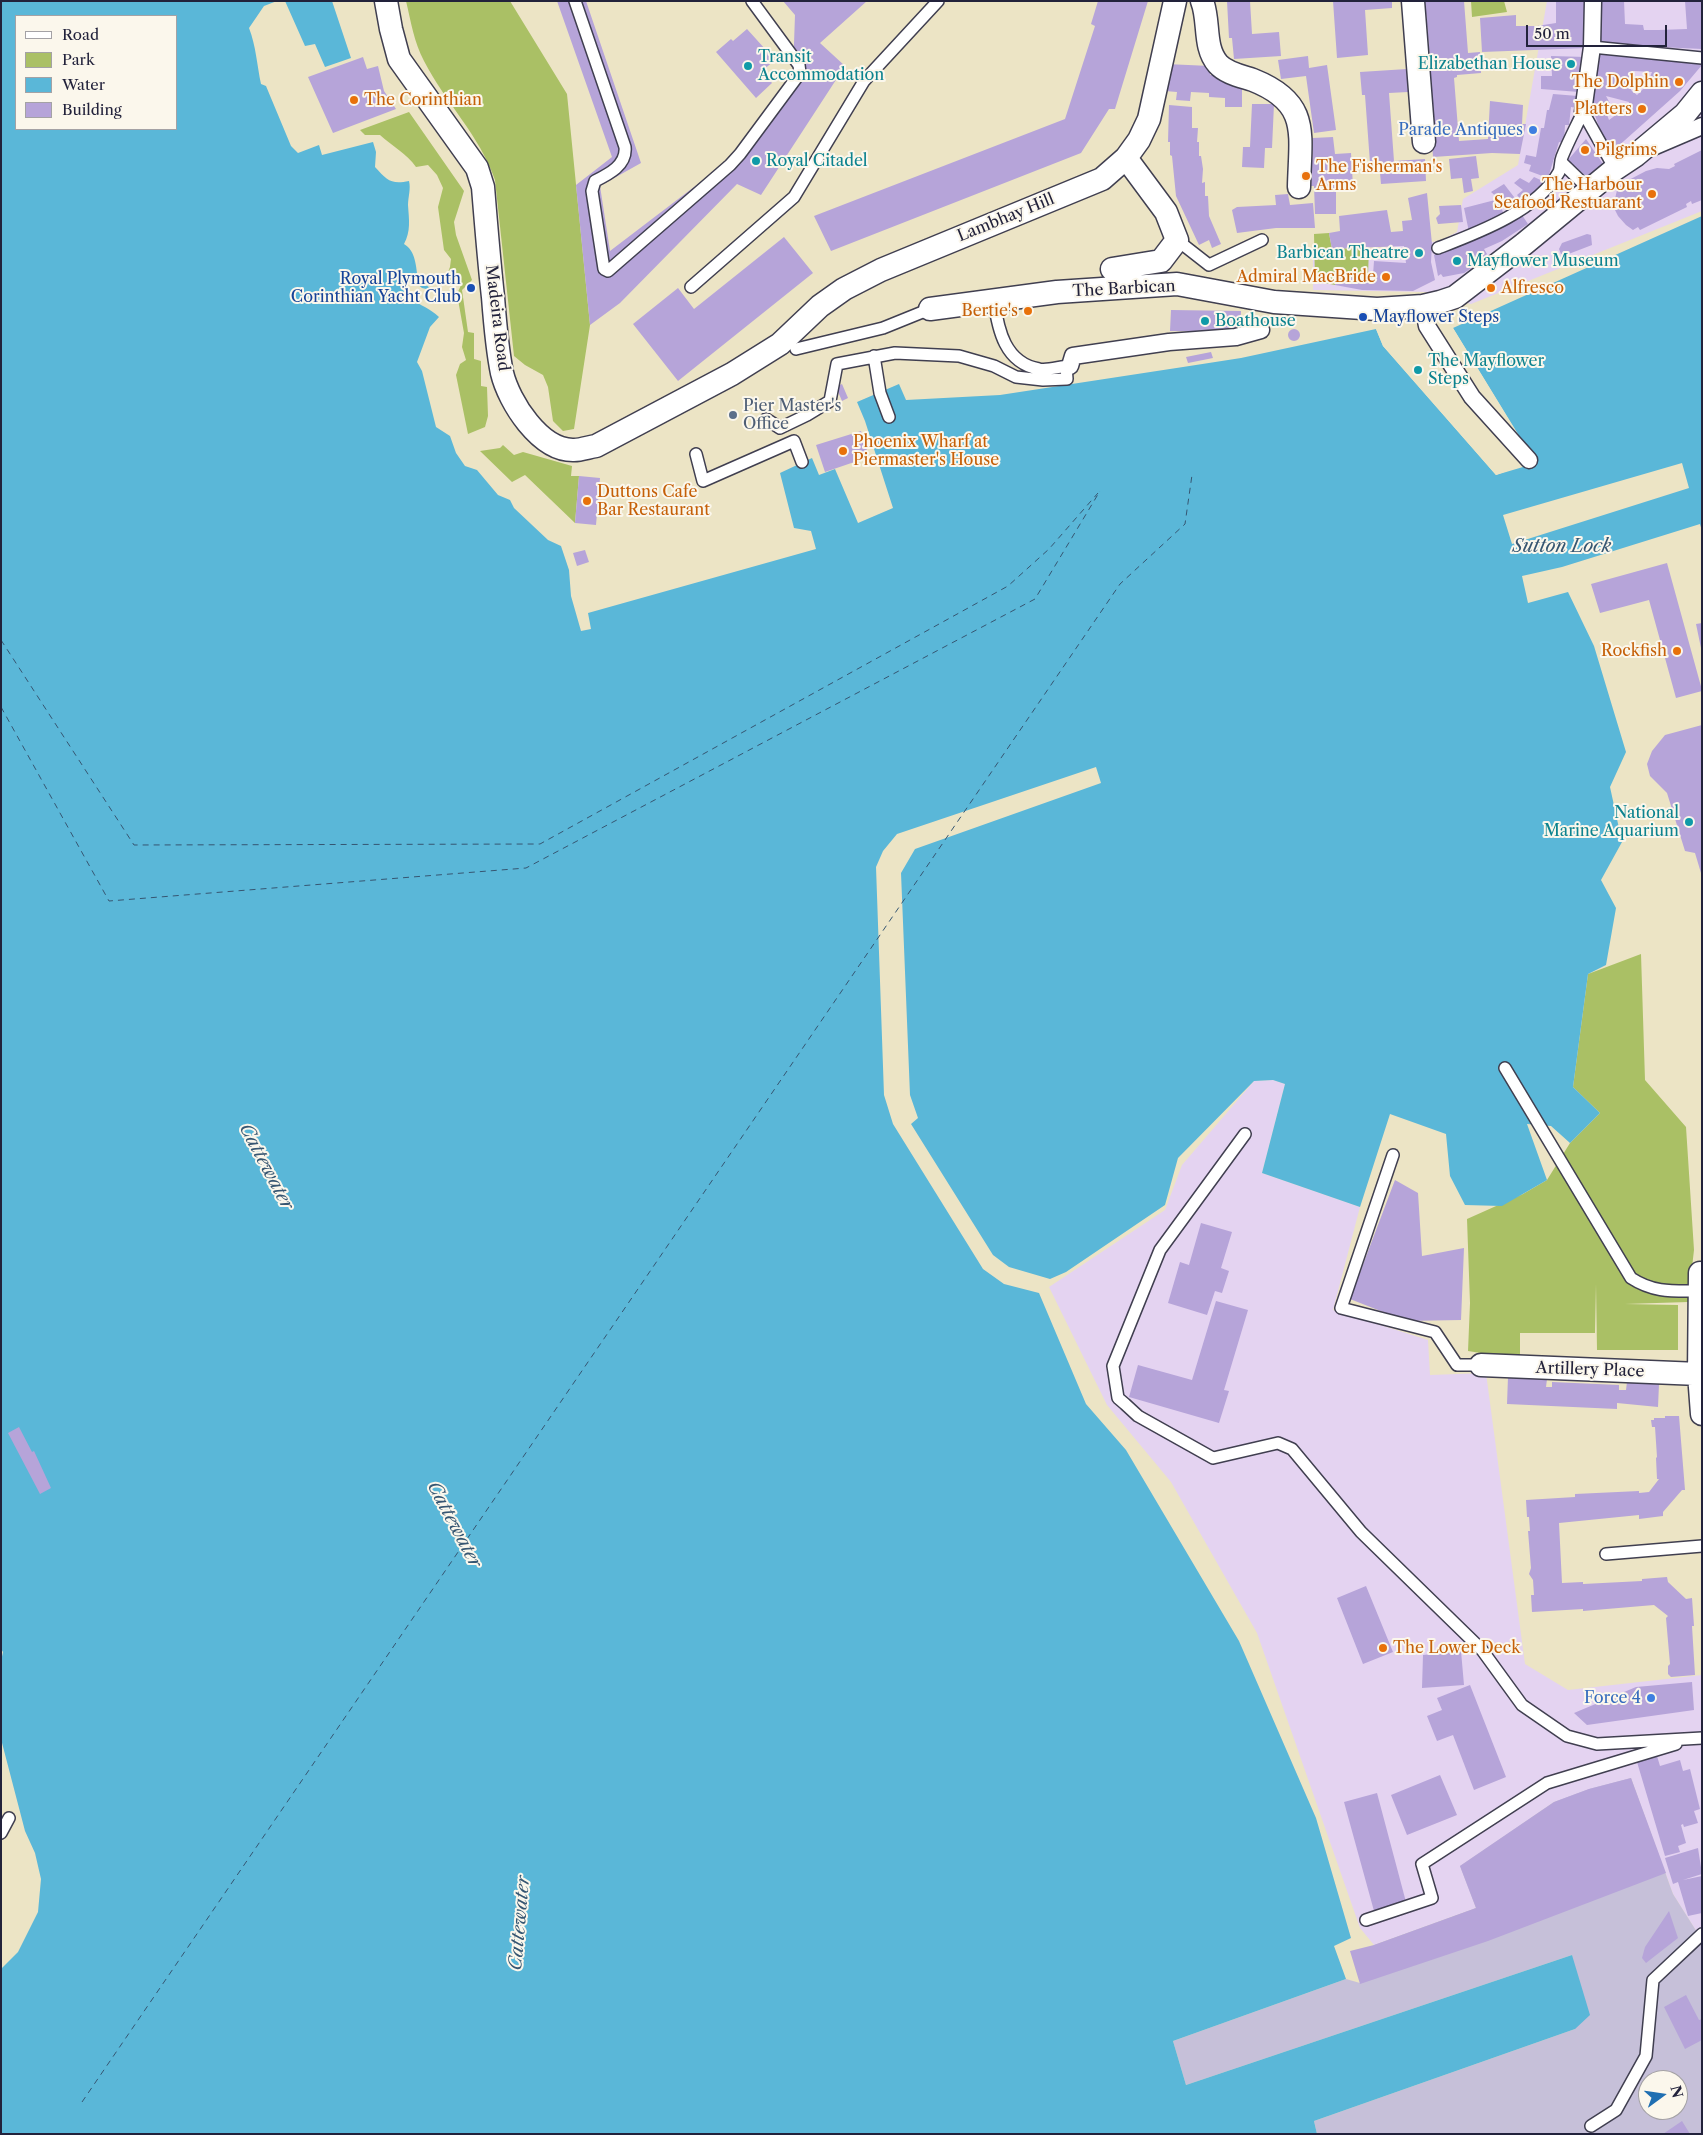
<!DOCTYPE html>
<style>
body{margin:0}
#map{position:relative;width:1703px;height:2135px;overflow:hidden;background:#ece4c5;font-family:"Libre Caslon Text",serif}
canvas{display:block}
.frame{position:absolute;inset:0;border:2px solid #22223b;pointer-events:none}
.legend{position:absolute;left:15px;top:15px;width:162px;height:115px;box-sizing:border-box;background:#fbf7ec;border:1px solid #a4a2a5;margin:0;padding:6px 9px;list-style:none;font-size:15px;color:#22223b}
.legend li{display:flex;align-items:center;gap:10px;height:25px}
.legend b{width:25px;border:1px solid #a4a2a5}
.north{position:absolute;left:1638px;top:2070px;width:50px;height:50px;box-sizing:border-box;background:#fbf7ec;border:1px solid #a4a2a5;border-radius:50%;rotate:76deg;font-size:14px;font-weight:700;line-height:20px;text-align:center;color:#22223b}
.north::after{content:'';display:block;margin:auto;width:18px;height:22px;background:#1f6fb2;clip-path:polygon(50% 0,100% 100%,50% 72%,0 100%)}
.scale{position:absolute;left:1526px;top:25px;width:141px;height:22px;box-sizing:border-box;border:2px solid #22223b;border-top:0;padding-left:6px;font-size:15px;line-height:18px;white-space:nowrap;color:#22223b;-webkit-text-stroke:4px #fbf7ec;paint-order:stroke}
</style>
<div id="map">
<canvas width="1703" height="2135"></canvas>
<div class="frame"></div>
<ul class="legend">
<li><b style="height:6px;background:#fff"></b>Road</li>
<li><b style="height:14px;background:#aac065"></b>Park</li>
<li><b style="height:14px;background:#5ab7d8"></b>Water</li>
<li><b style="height:14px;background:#b6a4d9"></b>Building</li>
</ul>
<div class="north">N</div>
<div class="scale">50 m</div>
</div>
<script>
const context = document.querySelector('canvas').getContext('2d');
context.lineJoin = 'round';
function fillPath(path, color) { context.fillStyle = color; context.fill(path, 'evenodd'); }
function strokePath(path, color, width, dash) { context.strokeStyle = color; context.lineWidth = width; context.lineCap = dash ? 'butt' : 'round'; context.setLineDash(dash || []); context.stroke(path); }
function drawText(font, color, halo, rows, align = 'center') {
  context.font = font + ' "Libre Caslon Text",serif'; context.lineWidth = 4; context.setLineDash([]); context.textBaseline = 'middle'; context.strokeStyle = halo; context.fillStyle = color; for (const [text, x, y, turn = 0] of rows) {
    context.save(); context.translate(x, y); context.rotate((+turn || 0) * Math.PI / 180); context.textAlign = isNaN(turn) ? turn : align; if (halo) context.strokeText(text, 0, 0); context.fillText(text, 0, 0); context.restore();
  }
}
fillPath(new Path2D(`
 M1547,1H1702V211L1471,304L1428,292L1313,290V256L1440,241L1457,232L1463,199L1518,165Z
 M1273,1080L1285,1084L1262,1173L1360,1207L1333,1310L1428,1340L1430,1375L1486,1373L1525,1664L1568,1690L1702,1675V1940L1673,1894L1631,1778L1554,1802L1461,1866L1476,1908L1374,1945L1360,1928L1257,1633L1171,1482L1107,1405L1049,1287L1165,1210L1182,1165L1254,1081Z`), '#e4d3f1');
fillPath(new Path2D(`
 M1631,1778L1673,1894L1702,1940V2134H1317L1314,2121L1575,2029L1572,1955L1186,2085L1173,2041L1346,1979L1360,1983L1374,1945L1476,1908L1460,1866L1554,1802L1589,1789ZM1648,2080H1678V2110H1648Z`), '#c6c0d9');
fillPath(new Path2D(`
 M406,1H510L567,94L590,325L574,429L563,431L553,421L548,387L543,375L525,365L514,356L495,180C480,136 445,102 424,61C414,42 411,22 406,1Z
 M1471,1H1504L1507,12L1472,17Z
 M409,112L464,191L454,222L456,235L472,280L462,290L468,332L474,333V359L481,361V386L487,387L488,416L485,427L468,434L456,375L460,364L466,360L462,347L464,333L457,294L462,283H454L446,277L450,267L451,259L444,250L438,207L443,188L437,175L428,165L416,167C407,154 392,146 380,135H365L360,130Z
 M1329,233L1332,249L1369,247L1368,276H1363L1362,278L1336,277L1335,285L1315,281L1314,234Z
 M503,445L514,455L523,452L572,466L571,476H579L575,523L525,475L512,482L480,451L500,448Z
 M1641,954L1645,1080L1686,1127L1694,1250L1688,1302L1625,1304L1678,1305V1350H1597L1596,1284L1595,1333H1520V1356L1487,1354L1468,1351L1470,1303L1467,1219L1523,1194L1547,1180L1570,1143L1600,1113L1573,1087L1588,974Z`), '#aac065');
fillPath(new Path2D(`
 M1,1H277L264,6L249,28C256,46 257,65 261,84L266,86L291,146L298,153L319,145L322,155L373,142L376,152L375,167C387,180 391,185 409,181C411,189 408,197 408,205C409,220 411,231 404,244C416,251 416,267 418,280L435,291L422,288L409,277L403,279C410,308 421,300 439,317L430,327L417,362L422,371L436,427L450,436L456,453L465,466L477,470L498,495L510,500L514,508L548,540L561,546L569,570L571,596L581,631L591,629L588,613L816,549L811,531L794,528L780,473L812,458L819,475L835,469L858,523L893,508L865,421L857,402L899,384L906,400L1000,395L1183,367L1241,358L1376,329L1383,346L1496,475L1523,467L1529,452L1453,328L1702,216V531L1700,524L1562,567L1522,576L1528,603L1568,592L1594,646L1626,752L1610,787L1622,842L1601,880L1616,908L1606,965L1588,974L1573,1087L1600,1113L1570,1143L1551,1126L1527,1124L1547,1180L1502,1206L1465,1205L1450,1176L1446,1134L1390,1114L1360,1207L1262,1173L1285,1084L1273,1080L1254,1081L1178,1158L1165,1205L1066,1272L1050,1279L1009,1267L993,1255L911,1124L918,1118L910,1095L901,873L915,849L1101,783L1096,767L897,834L883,851L876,867L884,1095L893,1124L983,1269L1004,1284L1039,1293L1086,1404L1126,1450L1239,1641L1316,1818L1351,1938L1334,1946L1346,1979L1173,2041L1186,2085L1572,1955L1590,2015L1575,2029L1314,2121L1317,2134H1V1969L18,1952L38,1912L41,1879L35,1853L25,1831L1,1739V1661L3,1652L1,1649ZM16,16H176V129H16ZM1682,463L1689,488L1512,544L1503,515Z
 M285,1H332L351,58L325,67L315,44L305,46Z`), '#5ab7d8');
fillPath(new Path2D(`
 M1450,328H1453L1534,461L1496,475L1383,346L1376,329H1378L1385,344L1497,472L1523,464L1527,453Z`), '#ece4c5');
strokePath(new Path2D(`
 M1,640L134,845L540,844L1008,586L1049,549L1098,493
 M1,707L109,901L526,868L1035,599L1100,491
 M82,2102L1120,584L1185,524L1192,475`), '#365672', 1, [6, 5]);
fillPath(new Path2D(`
 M557,1H586L641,163L600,186L610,251L732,158L793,72L795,15L783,1H867L820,43L845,66L761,195L737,184L620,303L590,325L576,185L612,157Z
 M1098,1H1148L1115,109H1109L1081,153L831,251L814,216L1065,119L1095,26L1091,24Z
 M1227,1H1250L1252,34L1279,32L1281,56L1234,59L1232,38H1229Z
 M1333,1H1392V8L1365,10L1368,55L1337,58Z
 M1464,1L1468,53L1480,52L1481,73L1457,75V77L1454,78L1459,141L1488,139L1490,101L1523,105L1522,124H1526L1520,154L1492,153L1433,157L1426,60H1430L1426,13L1422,14L1421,2Z
 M1556,1H1585L1586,48L1482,52L1480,18L1516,15V26H1537L1556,23Z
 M1597,1H1624L1625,24L1643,25L1644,30H1659L1687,29L1685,1H1702V49L1597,44Z
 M747,29L775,60L762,71L772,83L756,98L716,52L731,39L733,41Z
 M1595,49L1702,63V65L1680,91L1615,149L1606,147L1590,101ZM1634,71L1652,72L1647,85L1637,95L1631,90ZM1606,96L1629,102L1628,106L1609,120L1606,112L1613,109Z
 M1308,56L1309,68L1327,65L1336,130L1314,133L1306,76L1281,79L1278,60Z
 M1551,56L1586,57L1579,92L1541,89V76H1552Z
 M363,57L367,69L378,66L384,91L396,109L333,133L308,77Z
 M1166,64L1210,66V75H1226V84L1242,85V107H1225V98L1209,97V93L1191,92L1190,101L1176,100L1177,92L1165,91Z
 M1407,69L1408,92L1389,93L1394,161L1425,159L1426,181L1381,184L1379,162L1370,163L1365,95H1362L1360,72Z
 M1553,94L1578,96L1576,108L1571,107L1569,125H1565L1564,143L1559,142L1548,178L1529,171L1531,165L1524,163L1526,155L1536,157L1541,128H1544L1547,110H1549Z
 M1252,104H1274L1272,148H1265L1264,168L1242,167L1243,147H1250Z
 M1169,105L1192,107V128H1198L1197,142H1199V156H1201L1203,169L1202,183L1205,182V196H1208L1209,216L1221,244L1212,248L1209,240L1199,245L1176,196L1172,156L1170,155V142H1168Z
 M1333,137L1335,154L1351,153L1353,186L1336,187V214H1315L1314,186H1311L1313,138Z
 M1586,139L1603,164L1588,178L1568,160Z
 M1702,150V200L1692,204L1691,201L1686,204L1687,207L1640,230L1638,227L1633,230L1626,225L1618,216L1614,208L1615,199L1617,190L1623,183L1646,171L1657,168L1669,169L1675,166L1674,164Z
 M1476,156L1479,178L1471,179L1473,191L1464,193L1462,178L1451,179L1449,159Z
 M1534,177L1545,182L1523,202L1517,195L1523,190L1514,183L1520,178L1529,183Z
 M1504,184L1521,206L1508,214L1499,199L1491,192Z
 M1427,193L1432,244L1431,262L1435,280L1413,291L1362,290L1335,285V277L1362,278L1363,276L1373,275L1374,261L1406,263L1404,246L1332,249L1329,233L1340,231L1339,216L1387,210L1391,232L1403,231L1402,221L1412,220L1408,198Z
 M1288,194L1290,205L1313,203L1315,228H1276L1237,233L1232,210L1237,207L1276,205L1275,195Z
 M1499,199L1504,216L1469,232L1464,208Z
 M1461,205L1463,222L1438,224L1436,218L1440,214L1439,206Z
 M1522,215L1528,224L1502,241L1484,249L1487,254L1473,267L1464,273L1443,277L1441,274L1438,276L1434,255L1477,239Z
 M1587,234L1591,235L1592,245L1566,255L1561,254L1559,249L1562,243Z
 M784,237L813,273L678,381L633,324L678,288L694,309Z
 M1171,310L1241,311L1240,332L1170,331Z
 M1288 335a6 6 0 1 1 12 0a6 6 0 1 1-12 0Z
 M1211,352L1213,358L1188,363L1186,357Z
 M842,384L848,398L842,401L836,387Z
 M861,431L869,457L825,472L816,445Z
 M579,476L600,478L596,525L575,523Z
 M585,550L589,562L577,566L573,553Z
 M1667,563L1702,690V691L1676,698L1649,600L1600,613L1591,584Z
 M1702,623V648H1701L1696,624Z
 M1702,725V873H1701L1695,853L1685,851L1667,793L1650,776L1647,764L1652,751L1665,735Z
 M1395,1180L1418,1193L1422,1256L1464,1248L1461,1320L1406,1321L1350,1299Z
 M1201,1223L1232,1232L1221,1268L1229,1271L1222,1293L1215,1291L1207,1315L1168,1303L1180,1262L1189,1265Z
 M1216,1301L1248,1310L1224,1390L1229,1391L1219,1423L1129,1397L1138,1365L1192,1380Z
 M1508,1377L1547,1379L1546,1387H1552V1382L1619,1385V1390H1626L1627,1382L1659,1384L1658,1407L1617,1403V1409L1507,1404Z
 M1665,1416H1679L1685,1490H1682L1663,1512V1516L1639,1519V1515L1559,1523L1562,1583L1583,1582V1584L1642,1581V1579L1667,1577L1668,1582L1686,1599L1692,1598L1694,1626H1692L1695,1675L1671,1677L1668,1674V1666L1670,1664L1666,1618L1668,1616L1654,1605L1583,1611V1609L1532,1612L1531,1595H1534L1533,1580L1529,1574L1531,1568L1528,1531H1530L1529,1517H1527L1526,1500L1575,1497V1494L1639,1491V1493L1649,1492L1659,1479H1657L1656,1458L1657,1457L1655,1427H1652L1651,1420H1654V1418H1665Z
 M19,1427L32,1452L34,1451L51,1488L40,1494L8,1433Z
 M1366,1586L1393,1652L1363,1664L1337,1598Z
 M1461,1651L1464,1685L1422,1688L1423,1655Z
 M1692,1682L1694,1710L1587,1725L1574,1713L1636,1687Z
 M1470,1685L1506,1777L1474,1790L1453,1735L1437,1741L1427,1716L1442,1710L1437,1698Z
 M1657,1756L1660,1766L1680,1760L1683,1771L1690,1769L1700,1809L1694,1811L1698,1823L1684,1827L1683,1824L1681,1825L1686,1843L1678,1846L1680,1852L1665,1856L1637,1762Z
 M1440,1775L1457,1815L1407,1835L1391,1795Z
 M1631,1778L1666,1873L1488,1941L1360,1984L1350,1951L1374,1945L1476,1908L1460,1866L1554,1802L1589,1789Z
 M1377,1793L1406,1902L1374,1911L1344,1802Z
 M1698,1848L1702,1874L1683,1880L1702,1876V1913L1688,1916L1678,1882L1673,1884L1665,1858Z
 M1669,1911L1678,1938L1646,1963L1642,1958L1645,1947Z
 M1686,1995L1699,2020L1702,2019V2040L1685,2049L1664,2007Z
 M1682,2121L1690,2134H1663Z`), '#b6a4d9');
const service = new Path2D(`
 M575,1L625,147C627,165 609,174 595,181L592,191L604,269L608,271L730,165L740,154L800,73L799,65L752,1
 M1592,47L1702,58
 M1583,112L1615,169
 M1561,162L1590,190
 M1177,240L1209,265L1262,240
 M1438,248C1477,233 1537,211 1559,172C1561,167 1560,162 1562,157C1568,142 1576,127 1583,112
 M691,287L794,197L864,81L938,1
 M994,301C998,330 1005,363 1039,369C1048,371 1061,366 1070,366
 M796,349L883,328L930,309
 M874,356L880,393L889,417
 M766,419L780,428L807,415L830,401L837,364L895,353L959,356L994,366L1016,377L1043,380L1067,379L1066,366
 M696,454L703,481L794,441L802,462
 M1505,1068L1631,1278C1654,1293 1673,1291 1700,1291
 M1245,1134L1160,1250L1113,1366L1118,1398L1125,1404L1138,1416L1213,1458L1278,1443L1292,1449L1361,1532L1482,1650L1522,1705L1567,1736L1597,1744L1702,1738
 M1393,1155L1341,1308L1435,1332L1457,1365H1481
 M1606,1554L1702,1546
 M1,1833L9,1818
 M1366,1920L1432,1898L1422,1864L1547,1783L1676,1744
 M1591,2126L1616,2110L1646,2056L1653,1980L1702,1934`);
const pedestrian = new Path2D(`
 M1583,112L1592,47L1593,1
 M1653,147L1702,126
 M1423,306L1427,326L1472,397L1529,460
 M1070,366L1073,356L1169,342L1236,337L1261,330`);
const minor = new Path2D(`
 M386,1L391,29L399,59L477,168L483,187C486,224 489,261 493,297C495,323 497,349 502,373C509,402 540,451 574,450C581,450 589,447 596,446L732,374L780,344L820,306L844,289L881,270L1102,179L1126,158L1139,140L1149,119L1175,1
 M1202,1C1210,21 1203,47 1218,64C1226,73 1241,76 1253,80C1311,103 1300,134 1299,187
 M1413,1L1424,142
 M1112,269L1161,261L1177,240L1166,212L1126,158
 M930,309L1057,292L1177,284L1274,302L1377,309L1423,306L1440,302L1455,297L1524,244L1615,169L1636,155L1685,114L1702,93
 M1700,1273L1699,1374L1702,1414
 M1481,1365L1699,1374`);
strokePath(service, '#403f50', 14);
strokePath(pedestrian, '#403f50', 19);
strokePath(minor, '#403f50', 25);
strokePath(service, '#fff', 11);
strokePath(pedestrian, '#fff', 16);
strokePath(minor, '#fff', 22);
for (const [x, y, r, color] of [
 [1571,64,5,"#0f9aa8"],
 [748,66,5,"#0f9aa8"],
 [1679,82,5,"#e8710a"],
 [354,100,5,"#e8710a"],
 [1642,109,5,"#e8710a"],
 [1533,130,5,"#3f7fe0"],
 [1585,150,5,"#e8710a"],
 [756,161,5,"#0f9aa8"],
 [1306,176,5,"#e8710a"],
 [1652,194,5,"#e8710a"],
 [1419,253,5,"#0f9aa8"],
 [1457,261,5,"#0f9aa8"],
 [1386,277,5,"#e8710a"],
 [471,288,5,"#1a4fb4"],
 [1491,288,5,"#e8710a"],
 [1028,311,5,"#e8710a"],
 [1363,317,5,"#1a4fb4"],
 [1205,321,5,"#0f9aa8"],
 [1418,370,5,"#0f9aa8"],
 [733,415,5,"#5c6f8a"],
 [843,451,5,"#e8710a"],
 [587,501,5,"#e8710a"],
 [1677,651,5,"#e8710a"],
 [1689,822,5,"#0f9aa8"],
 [1383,1648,5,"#e8710a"],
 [1651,1698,5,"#3f7fe0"]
]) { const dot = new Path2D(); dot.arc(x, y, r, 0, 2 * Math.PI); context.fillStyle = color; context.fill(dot); strokePath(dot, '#fbf7ec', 2); }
drawText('16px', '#0d838f', '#fbf7ec', [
 ["Transit",758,57],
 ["Accommodation",758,75],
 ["Elizabethan House",1561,64,"right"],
 ["Royal Citadel",766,161],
 ["Barbican Theatre",1409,253,"right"],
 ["Mayflower Museum",1467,261],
 ["Boathouse",1215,321],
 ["The Mayflower",1428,361],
 ["Steps",1428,379],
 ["National",1679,813,"right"],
 ["Marine Aquarium",1679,831,"right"]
], 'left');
drawText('16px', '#c56008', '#fbf7ec', [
 ["The Dolphin",1669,82,"right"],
 ["The Corinthian",364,100],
 ["Platters",1632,109,"right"],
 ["Pilgrims",1595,150],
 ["The Fisherman's",1316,167],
 ["Arms",1316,185],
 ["The Harbour",1642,185,"right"],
 ["Seafood Restuarant",1642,203,"right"],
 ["Admiral MacBride",1376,277,"right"],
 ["Alfresco",1501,288],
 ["Bertie's",1018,311,"right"],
 ["Phoenix Wharf at",853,442],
 ["Piermaster's House",853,460],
 ["Duttons Cafe",597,492],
 ["Bar Restaurant",597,510],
 ["Rockfish",1667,651,"right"],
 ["The Lower Deck",1393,1648]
], 'left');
drawText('16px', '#366cbe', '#fbf7ec', [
 ["Parade Antiques",1523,130],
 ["Force 4",1641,1698]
], 'right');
drawText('16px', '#22223b', '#fbf7ec', [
 ["Lambhay Hill",1006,218,-22],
 ["The Barbican",1124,289,-3],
 ["Madeira Road",497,318,83],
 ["Artillery Place",1590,1370,2]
]);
drawText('16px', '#164399', '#fbf7ec', [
 ["Royal Plymouth",461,279],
 ["Corinthian Yacht Club",461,297],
 ["Mayflower Steps",1373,317,"left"]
], 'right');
drawText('16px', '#4e5e75', '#fbf7ec', [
 ["Pier Master's",743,406],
 ["Office",743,424]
], 'left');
drawText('italic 18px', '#365672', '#fbf7ec', [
 ["Sutton Lock",1562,547],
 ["Cattewater",266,1167,62],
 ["Cattewater",454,1525,62],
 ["Cattewater",520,1923,-85]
]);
</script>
